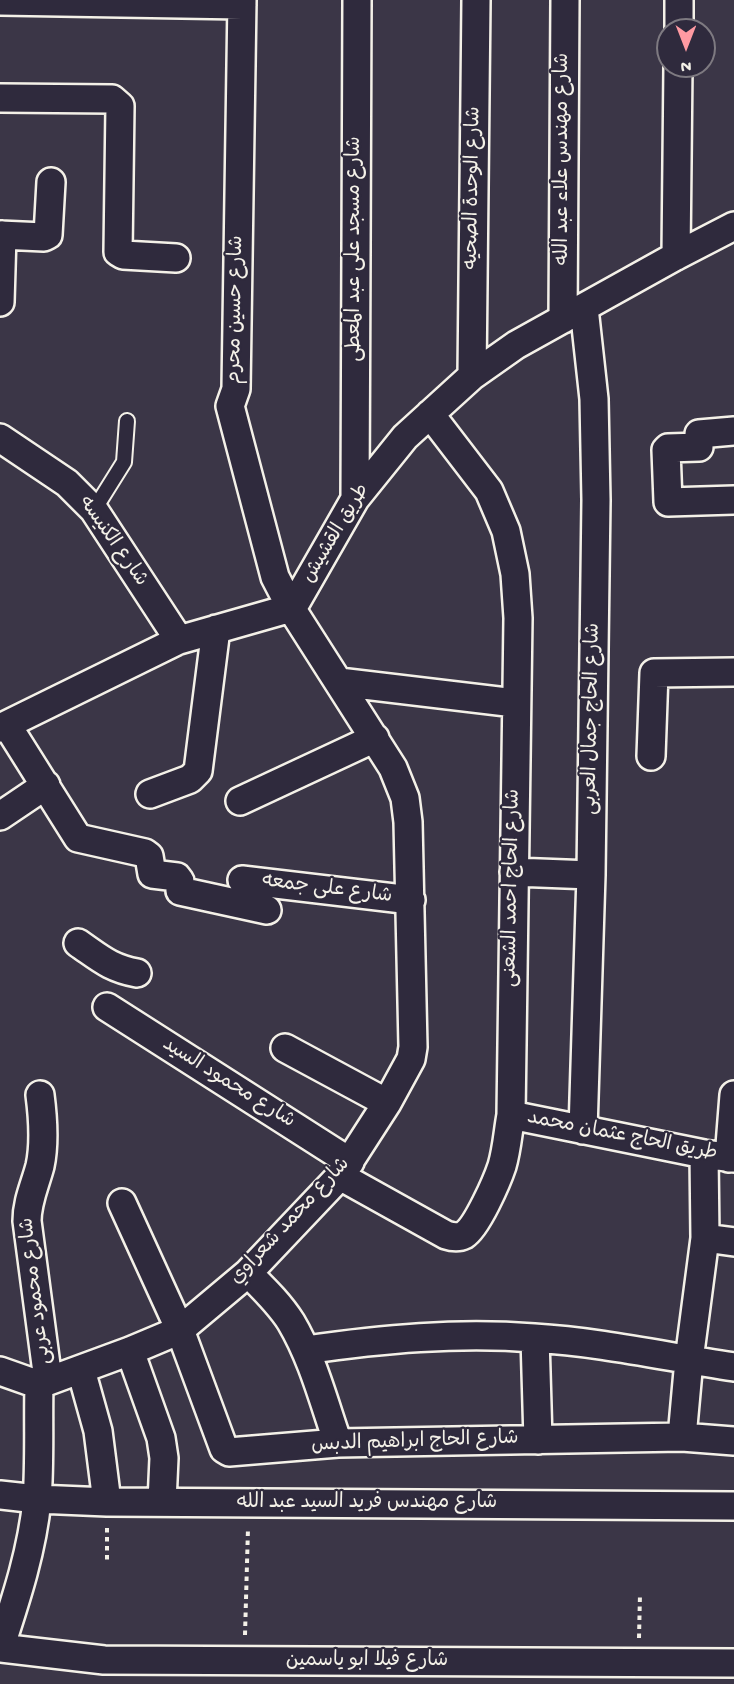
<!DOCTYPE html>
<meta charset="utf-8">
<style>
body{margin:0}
#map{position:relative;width:734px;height:1684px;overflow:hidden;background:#3b3647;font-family:"Gochi Hand",sans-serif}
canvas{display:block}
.north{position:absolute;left:656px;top:18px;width:60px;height:60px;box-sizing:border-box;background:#2f2a3d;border:2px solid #7e7a81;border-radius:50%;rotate:180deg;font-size:16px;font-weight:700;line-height:24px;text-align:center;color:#f4f1e8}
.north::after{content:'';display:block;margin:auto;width:21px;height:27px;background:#ff9aa2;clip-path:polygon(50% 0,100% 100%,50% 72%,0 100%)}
</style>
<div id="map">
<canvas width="734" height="1684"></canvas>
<div class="north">N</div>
</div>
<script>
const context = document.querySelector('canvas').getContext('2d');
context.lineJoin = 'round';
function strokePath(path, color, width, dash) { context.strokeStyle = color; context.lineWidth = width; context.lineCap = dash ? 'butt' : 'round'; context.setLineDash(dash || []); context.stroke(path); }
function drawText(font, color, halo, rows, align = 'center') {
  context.font = font + ' "Gochi Hand","Playpen Sans Arabic",sans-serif'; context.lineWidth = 4.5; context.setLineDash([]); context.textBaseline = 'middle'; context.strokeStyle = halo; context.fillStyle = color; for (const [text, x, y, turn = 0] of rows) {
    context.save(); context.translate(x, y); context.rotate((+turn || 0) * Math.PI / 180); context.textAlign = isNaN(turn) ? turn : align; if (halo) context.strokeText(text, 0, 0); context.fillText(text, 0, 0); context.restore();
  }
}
const lane = new Path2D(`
 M94,510L124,462L127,421`);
const street = new Path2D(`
 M0,1L242,5
 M679,30V0
 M0,98L112,99L120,106L118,252L123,255L176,258
 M0,235L44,237L48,235L51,182
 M676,256L678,66
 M0,302L2,235
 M563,319L565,0
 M472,376L476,0
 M734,431L699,434V447L668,448L666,450L668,502L734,500
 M0,438L67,483L94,510L179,640
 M355,499L357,0
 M339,682L515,703
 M7,725L78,838L145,853L149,856L152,874L177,877L180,881V891L267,910
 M0,728L179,640L291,608L296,602L355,499L405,437L472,376L516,345L676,256L734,226
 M651,756L654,673L734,672
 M150,794L190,779L198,771L216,629
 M240,801L375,738
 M0,816L46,785
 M514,872L591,875
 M242,880L411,900
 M78,943C100,958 110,968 137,973
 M107,1007L350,1162
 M285,1048L387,1103
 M40,1095C43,1118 45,1143 40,1166C35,1185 27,1201 27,1221L48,1380
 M511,1115L704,1154L734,1158
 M583,1130L591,875L596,500L594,399L584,308
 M729,1158L734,1095
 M340,1176L446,1235C452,1237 458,1238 464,1235C477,1227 497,1181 502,1166C507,1149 508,1131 511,1115L518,618L515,574L506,531L489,491L430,414
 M122,1203L180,1330L224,1449L229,1452L338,1443L682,1437L734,1441
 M705,1238L734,1242
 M248,1273C263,1288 279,1303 291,1322C313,1359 324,1403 338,1443
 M535,1338L538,1440
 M306,1350C382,1339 458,1332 534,1338C602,1342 667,1357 734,1367
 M130,1351L161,1438L164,1458L162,1502
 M81,1370L98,1431L107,1502
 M0,1371L34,1383H43L130,1351L180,1330L248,1273L340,1176L387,1103L411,1059L413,1047L408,822L405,798L393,768L291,608L275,577L230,406L236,389L242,0
 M682,1437L689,1360L705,1238L704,1154
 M0,1495L37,1499L107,1502L734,1506
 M0,1648L104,1660L734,1663
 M0,1648C16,1599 32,1551 37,1500C40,1461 38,1422 39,1384`);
strokePath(lane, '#f4f1e8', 18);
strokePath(street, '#f4f1e8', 32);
strokePath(new Path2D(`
 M107,1528V1560
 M245,1635L248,1528
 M639,1638L640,1594`), '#f4f1e8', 4, [4.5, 4.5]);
strokePath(lane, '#2f2a3d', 14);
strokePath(street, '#2f2a3d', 27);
drawText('20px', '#f4f1e8', '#2f2a3d', [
 ["شارع مهندس علاء عبد الله",564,159,-90],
 ["شارع الوحدة الصحيه",474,188,-89],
 ["شارع مسجد على عبد المعطى",356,249,-90],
 ["شارع حسين محرم",237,310,-89],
 ["طريق القشيش",337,534,-59],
 ["شارع الكنيسه",112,542,55],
 ["شارع الحاج جمال العربى",593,719,-89],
 ["شارع الحاج احمد الشعنى",513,888,-89],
 ["شارع على جمعه",327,890,7],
 ["شارع محمود السيد",228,1084,32],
 ["طريق الحاج عثمان محمد",622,1137,11],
 ["شارع محمد شعراوي",291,1222,-47],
 ["شارع محمود عربى",37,1291,-97],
 ["شارع الحاج ابراهيم الدبس",415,1443,-2],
 ["شارع مهندس فريد السيد عبد الله",367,1504],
 ["شارع فيلا ابو ياسمين",367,1662]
]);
</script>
